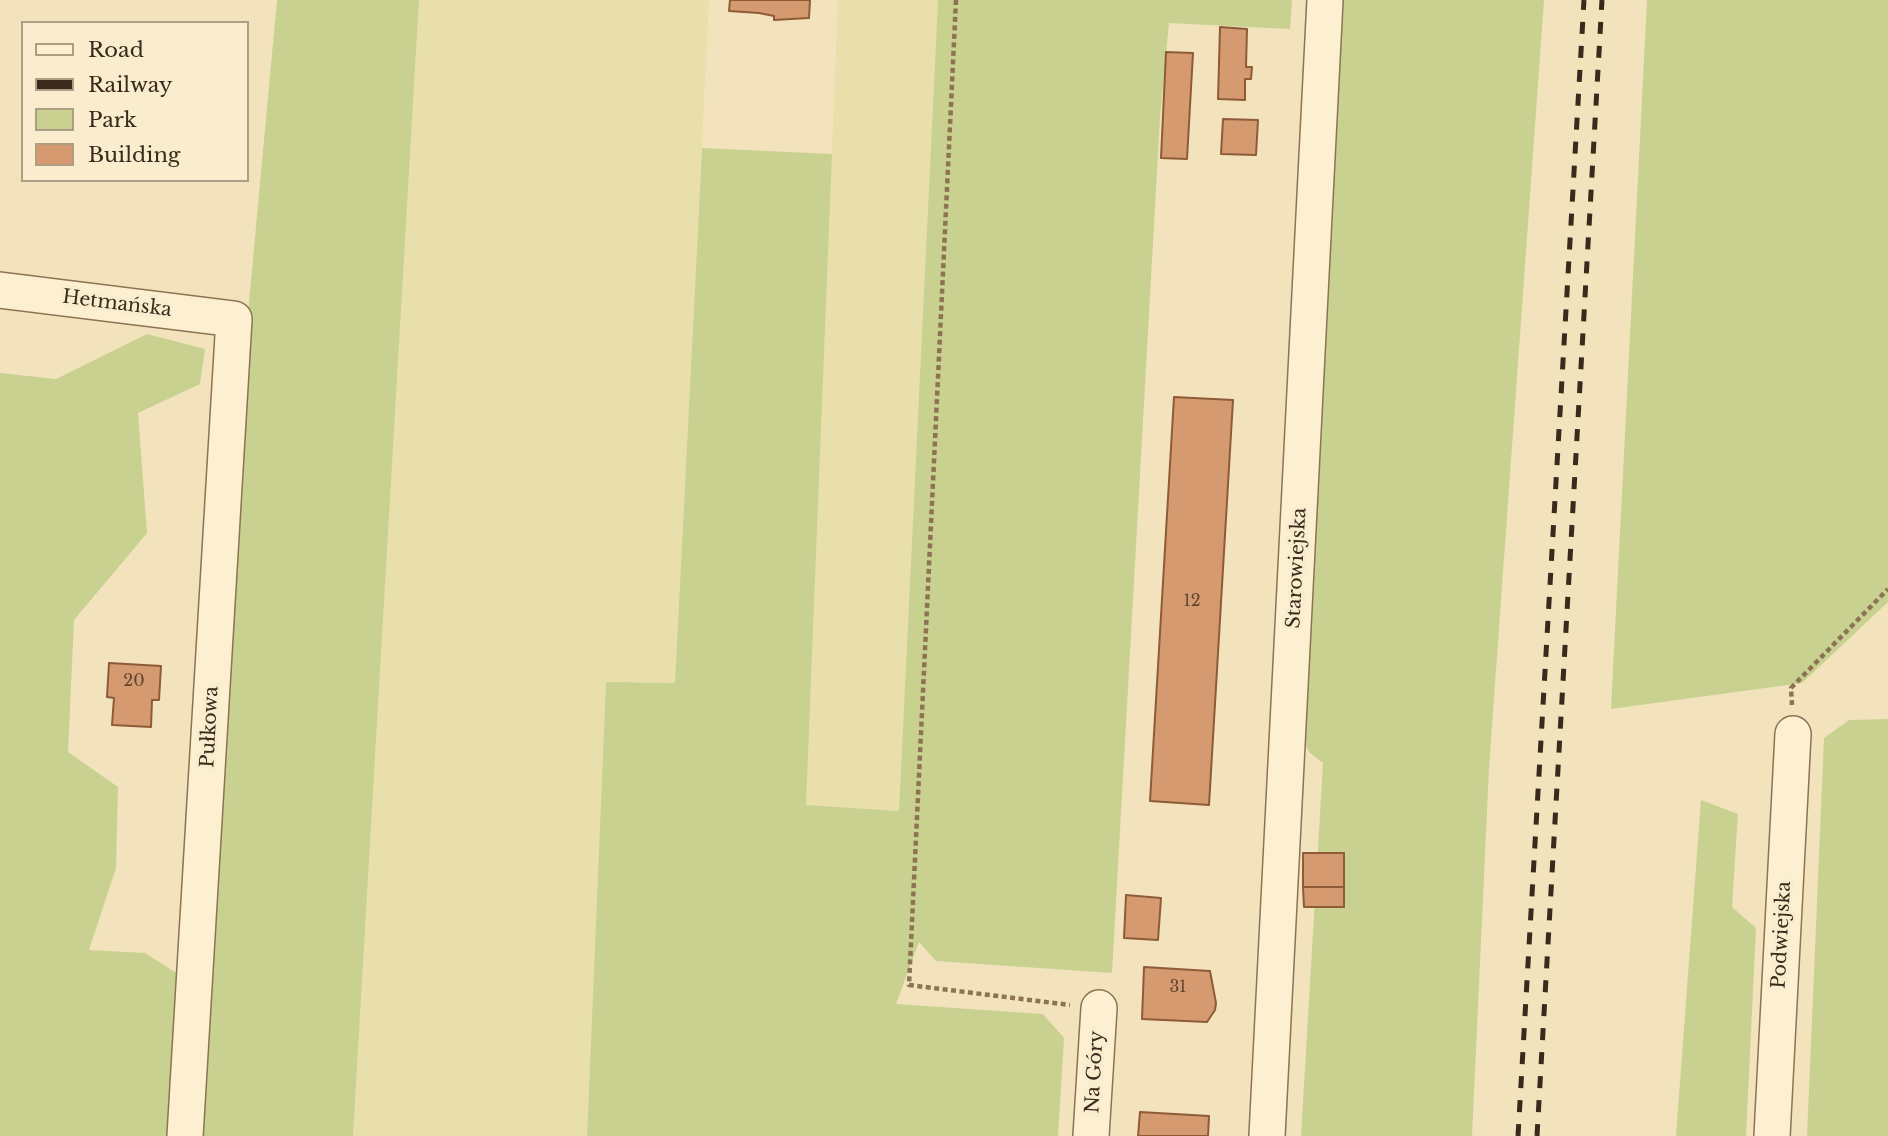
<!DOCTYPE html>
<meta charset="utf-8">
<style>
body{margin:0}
#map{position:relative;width:1888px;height:1136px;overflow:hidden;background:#f2e3bd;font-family:"Libre Baskerville",serif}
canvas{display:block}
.legend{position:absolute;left:21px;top:21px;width:228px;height:161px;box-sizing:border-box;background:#f9edce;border:2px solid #ad9f86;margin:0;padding:9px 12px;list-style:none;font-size:21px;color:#3a2a1b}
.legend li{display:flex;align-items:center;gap:14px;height:35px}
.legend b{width:35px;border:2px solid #ad9f86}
</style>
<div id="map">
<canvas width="1888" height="1136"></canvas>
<ul class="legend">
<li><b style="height:9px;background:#fcf0d1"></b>Road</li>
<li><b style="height:9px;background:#3a2a1b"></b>Railway</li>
<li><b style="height:19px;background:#c9d190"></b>Park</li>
<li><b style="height:19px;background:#d59a6f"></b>Building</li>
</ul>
</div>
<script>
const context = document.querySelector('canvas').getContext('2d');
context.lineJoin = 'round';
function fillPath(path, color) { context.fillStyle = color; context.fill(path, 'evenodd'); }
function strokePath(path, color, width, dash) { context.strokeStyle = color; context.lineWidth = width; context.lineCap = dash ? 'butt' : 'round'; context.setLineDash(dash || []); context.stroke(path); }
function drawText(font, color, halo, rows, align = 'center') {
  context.font = font + ' "Libre Baskerville",serif'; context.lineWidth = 7; context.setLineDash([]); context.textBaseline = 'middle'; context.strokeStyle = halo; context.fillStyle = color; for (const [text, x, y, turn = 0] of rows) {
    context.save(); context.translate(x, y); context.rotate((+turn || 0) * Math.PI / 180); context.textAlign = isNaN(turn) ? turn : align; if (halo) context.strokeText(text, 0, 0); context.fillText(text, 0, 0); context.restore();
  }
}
fillPath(new Path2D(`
 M419,0H709L675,683L606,682L587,1136H353Z
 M838,0H938L899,811L806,805Z`), '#e9dfaa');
fillPath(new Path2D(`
 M277,0H419L353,1136H0V373L56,379L147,334L205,349L200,384L138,413L147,533L74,620L68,752L118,787L116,868L89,950L145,953L210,994L249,302Z
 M938,0H1292L1290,29L1169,23L1160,118L1112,973L936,961L919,942L896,1004L1043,1014L1064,1038L1058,1136H587L606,682L675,683L702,148L832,154L806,805L899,811Z
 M1338,0H1544L1489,768L1472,1136H1301L1323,763L1310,753L1298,732Z
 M1647,0H1888V602L1802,683L1611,709Z
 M1888,719V1136H1807L1824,738L1849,720Z
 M1701,800L1738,814L1732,907L1756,928L1746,1136H1676Z`), '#c9d190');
const building = new Path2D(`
 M730,0H810L809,18L774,20V16L759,13L729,11Z
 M1220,27L1247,29L1246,67H1252L1251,79H1245V100L1218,99Z
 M1166,52L1193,53L1187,159L1161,158Z
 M1223,119L1258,120L1256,155L1221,154Z
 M1174,397L1233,400L1209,805L1150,801Z
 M109,663L161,666L159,700H152L151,727L112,725L114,698L107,697Z
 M1303,853H1344V887H1303Z
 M1303,887H1344V907H1304Z
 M1126,895L1161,898L1158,940L1124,938Z
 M1144,967L1210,971L1216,1003L1215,1010L1207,1022L1142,1019Z
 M1140,1112L1209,1116L1208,1136H1138Z`);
fillPath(building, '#d59a6f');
strokePath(building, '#8e5b38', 2);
const street = new Path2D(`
 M0,290L234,319L185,1136
 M1091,1136L1099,1008
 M1267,1136L1325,0
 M1772,1136L1793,734`);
strokePath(street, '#8c7354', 38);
strokePath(new Path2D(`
 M956,0L909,985L1070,1005
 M1792,705L1791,688L1888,589`), '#8c7354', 4.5, [5, 3.5]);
strokePath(street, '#fcf0d1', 35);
strokePath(new Path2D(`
 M1518,1136L1584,0
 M1537,1136L1602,0`), '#3a2a1b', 5, [12, 12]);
drawText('16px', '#614630', null, [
 ["12",1192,601],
 ["20",134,681],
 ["31",1178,987]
]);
drawText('19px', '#3a2a1b', '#f9edce', [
 ["Hetmańska",117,304,7],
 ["Starowiejska",1297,568,-87],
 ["Pułkowa",210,727,-87],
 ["Podwiejska",1782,935,-87],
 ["Na Góry",1095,1072,-87]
]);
</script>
